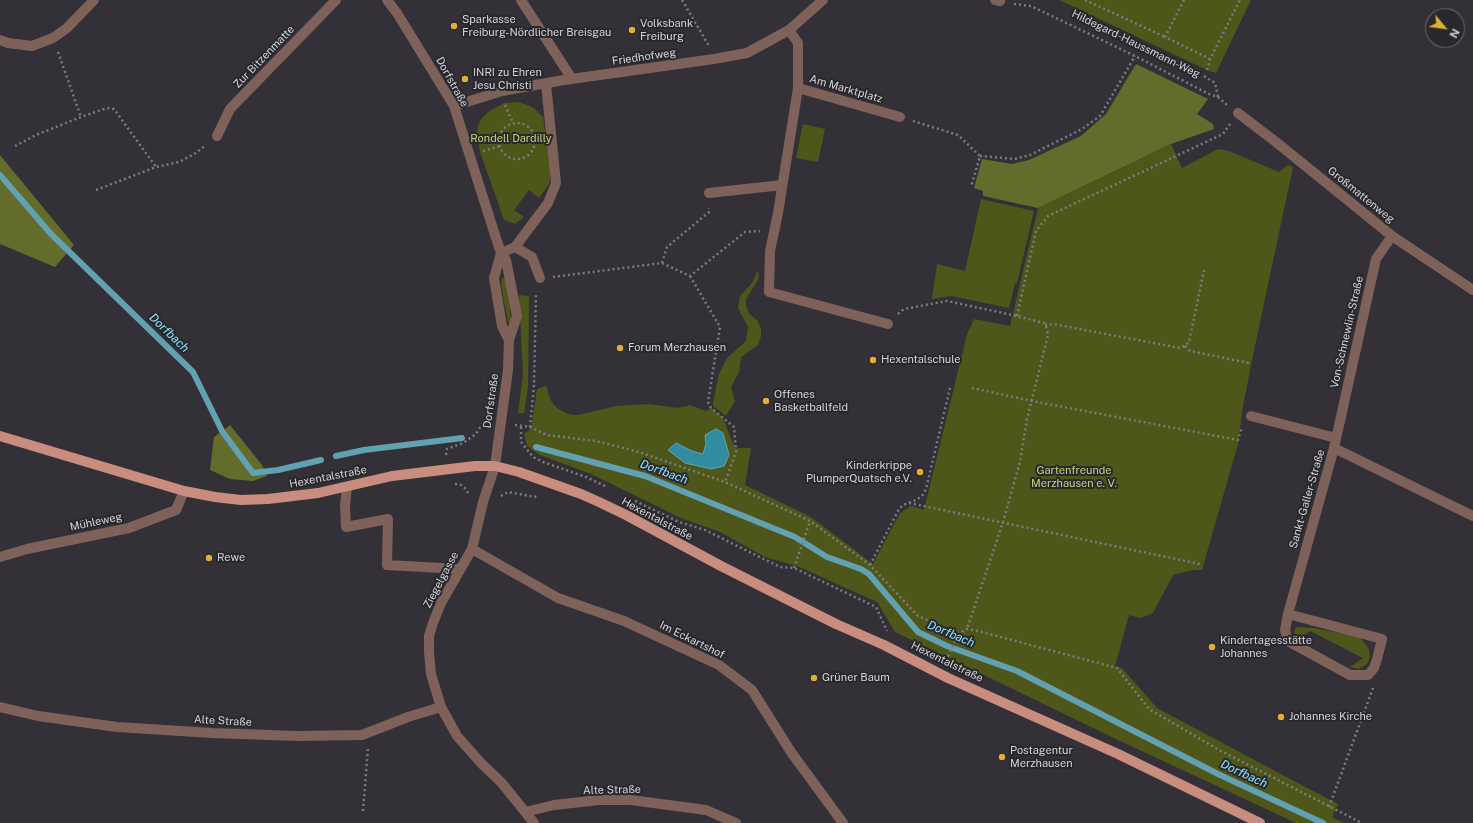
<!DOCTYPE html>
<meta charset="utf-8">
<style>
body{margin:0}
#map{position:relative;width:1473px;height:823px;overflow:hidden;background:#333137;font-family:"Public Sans",sans-serif}
canvas{display:block}
.north{position:absolute;left:1425px;top:8px;width:40px;height:40px;box-sizing:border-box;background:#29282d;border:1px solid #6d6c70;border-radius:50%;rotate:119deg;font-size:11px;font-weight:700;line-height:16px;text-align:center;color:#d3d2d5}
.north::after{content:'';display:block;margin:auto;width:14px;height:18px;background:#e3ae34;clip-path:polygon(50% 0,100% 100%,50% 72%,0 100%)}
</style>
<div id="map">
<canvas width="1473" height="823"></canvas>
<div class="north">N</div>
</div>
<script>
const g = document.querySelector('canvas').getContext('2d');
g.lineJoin = 'round';
function paint(path, color) {
  g.fillStyle = color;
  g.fill(path, 'evenodd');
}
function shape(rows) {
  const path = new Path2D();
  for (const r of rows) {
    if (r.length === 3) {
      path.moveTo(r[0] + r[2], r[1]);
      path.arc(r[0], r[1], r[2], 0, 2 * Math.PI);
      continue;
    }
    path.moveTo(r[0], r[1]);
    for (let i = 2; i < r.length; i += 2) path.lineTo(r[i], r[i + 1]);
  }
  return path;
}
function strokePath(path, color, width, dash) {
  g.strokeStyle = color;
  g.lineWidth = width;
  g.lineCap = dash ? 'butt' : 'round';
  g.setLineDash(dash || []);
  g.stroke(path);
}
function label(font, color, halo, rows, align = 'center') {
  g.font = font + ' "Public Sans",sans-serif';
  g.lineWidth = 4;
  g.setLineDash([]);
  g.textBaseline = 'middle';
  g.strokeStyle = halo;
  g.fillStyle = color;
  for (const [text, x, y, turn = 0] of rows) {
    g.save();
    g.translate(x, y);
    g.rotate((+turn || 0) * Math.PI / 180);
    g.textAlign = isNaN(turn) ? turn : align;
    if (halo) g.strokeText(text, 0, 0);
    g.fillText(text, 0, 0);
    g.restore();
  }
}
const green = shape([
 [1059,0,1251,0,1216,73,1207,70],
 [519,102,534,108,543,117,551,172,549,184,539,198,529,190,514,210,524,217,515,224,504,220,480,152,477,135,478,125,482,118,488,112,504,103],
 [803,124,825,129,818,162,796,158],
 [1171,144,1182,168,1218,149,1229,151,1279,172,1288,165,1293,167,1252,360,1242,412,1238,444,1202,570,1192,570,1173,575,1153,613,1140,618,1129,615,1115,666,1122,668,1157,708,1275,771,1338,804,1332,817,1344,823,1296,823,1118,740,895,632,877,602,797,566,765,557,720,532,681,518,591,474,540,455,527,446,524,434,531,429,537,389,546,386,551,401,557,408,566,413,573,415,578,415,616,406,649,404,678,408,690,405,706,411,711,408,723,418,735,448,751,448,745,485,811,517,873,564,900,513,911,506,924,510,967,334,974,319,1010,326,1038,208],
 [981,199,1034,211,1017,283,1015,283,1009,308,951,296,932,299,937,264,965,271],
 [757,272,759,273,758,280,746,299,746,306,749,314,757,320,761,328,761,336,758,345,741,357,739,372,731,387,735,401,726,416,713,406,713,403,719,374,727,358,746,341,748,327,738,308,740,296,752,283],
 [502,278,507,278,511,319,509,326,504,302,501,283],
 [519,295,529,296,528,387,524,413,518,413,523,375],
 [1296,627,1314,628,1360,637,1369,649,1370,657,1367,664,1358,669,1350,667,1363,658,1310,631,1297,640,1294,631]
]);
const forest = shape([
 [1136,64,1208,99,1197,114,1213,124,1214,129,1171,144,1038,208,983,196,983,191,974,188,982,159,1012,164,1029,160,1081,136,1106,114],
 [0,155,74,245,55,267,0,244],
 [230,425,262,465,267,476,253,481,230,479,210,470,214,437]
]);
const water = shape([
 [716,429,723,433,729,455,724,466,711,469,685,463,668,450,676,443,692,451,703,454,706,444,705,435,716,429]
]);
const stream = shape([
 [0,175,51,234,193,372,222,431,253,473,278,470,321,460],
 [536,447,645,476,795,537,827,557,861,569,869,574,918,632,947,646,1017,671,1220,775,1323,823],
 [336,456,364,450,462,438]
]);
const path = shape([
 [682,0,709,46],
 [1085,0,1165,37],
 [1184,0,1165,37,1210,59],
 [1014,4,1031,6,1135,56,1209,94,1218,97,1227,105],
 [58,52,81,117],
 [1207,70,1210,59,1240,0],
 [1204,76,1215,83,1218,97],
 [505,105,513,123],
 [913,121,958,135,980,156,971,187],
 [517,141,18],
 [15,146,36,135,81,117,107,108,114,109,156,167],
 [483,151,500,146],
 [980,156,1015,159,1030,155,1082,129,1100,116,1135,56],
 [96,190,156,167,179,162,196,153,206,145],
 [662,263,667,247,709,212,709,208],
 [690,276,720,327,708,402,711,408,734,427,736,452,725,482],
 [553,277,662,263,690,276,745,232,760,231],
 [898,314,904,309,947,301,1017,316,1044,323,1046,326,1048,335,1027,419,1020,462,1003,522,967,629],
 [1017,316,1036,231,1048,216,1223,134,1230,124],
 [1045,325,1053,324,1180,348,1185,346,1189,342,1204,270],
 [1185,346,1190,351,1249,363],
 [972,388,1032,401,1238,440,1242,427],
 [515,425,530,427,547,435,596,441,639,452,725,482,810,521,870,565,918,616,958,634,967,629,978,631,1117,668,1149,709,1219,750,1362,823],
 [521,427,521,442,533,457,543,462,586,477,607,487],
 [530,427,534,385,536,292],
 [446,455,447,449,463,443,476,434,483,423,486,423],
 [455,484,461,485,466,489,469,495],
 [501,496,508,492,535,497,537,493],
 [635,501,679,522,705,530,780,567,794,568,876,607,887,631],
 [909,503,1200,564],
 [870,565,899,509,903,505,916,500,922,496,926,489,950,388],
 [794,568,810,521],
 [946,661,958,634],
 [1329,807,1373,688],
 [363,811,368,748]
]);
const minor = shape([
 [387,0,397,13,454,106,494,232,501,253,506,260,517,316,509,340,508,370,495,466,483,502,472,549,441,603,433,623,429,636,429,652,431,674,441,707,457,736,481,763,501,782,534,823],
 [521,0,572,79],
 [995,0,1000,1],
 [789,30,798,43,798,88,778,213,770,251,769,292,888,324],
 [0,40,8,43,32,46,53,38,67,28,94,0],
 [798,88,900,117],
 [454,106,502,91,564,80,714,59,747,53,789,30,823,0],
 [1238,113,1276,142,1392,236,1473,290],
 [217,136,230,109,336,0],
 [709,193,782,185],
 [515,247,532,257,540,278],
 [501,253,515,247,548,203,556,183,546,84],
 [501,253,494,278,502,326,509,340],
 [1251,416,1336,438],
 [1334,448,1473,516],
 [347,487,345,505,346,527,388,519,387,565,460,569],
 [472,549,558,598,624,621,719,665,752,690,791,752,843,823],
 [0,557,27,549,129,528,176,510,184,491],
 [1288,614,1382,639,1377,659,1374,668,1368,675,1350,675,1288,641,1285,630,1288,614,1334,448,1376,259,1392,236],
 [0,707,38,716,117,727,212,733,298,736,362,735,408,717,441,707],
 [525,812,554,805,599,800,631,800,706,810,736,823]
]);
const major = shape([
 [0,436,184,491,215,497,241,500,268,499,318,493,392,476,475,466,495,466,519,472,581,494,599,502,626,515,721,566,836,624,884,645,948,678,1118,754,1260,823]
]);
const markers = [
 [454,26,4,"#e3ae34"],
 [632,30,4,"#e3ae34"],
 [465,79,4,"#e3ae34"],
 [620,348,4,"#e3ae34"],
 [873,360,4,"#e3ae34"],
 [766,401,4,"#e3ae34"],
 [920,472,4,"#e3ae34"],
 [209,558,4,"#e3ae34"],
 [1212,647,4,"#e3ae34"],
 [814,678,4,"#e3ae34"],
 [1281,717,4,"#e3ae34"],
 [1002,757,4,"#e3ae34"]
];
const poiNames = [
 ["Sparkasse",462,20],
 ["Freiburg-Nördlicher Breisgau",462,33],
 ["Volksbank",640,24],
 ["Freiburg",640,37],
 ["INRI zu Ehren",473,73],
 ["Jesu Christi",473,86],
 ["Forum Merzhausen",628,348],
 ["Hexentalschule",881,360],
 ["Offenes",774,395],
 ["Basketballfeld",774,408],
 ["Kinderkrippe",912,466,"right"],
 ["PlumperQuatsch e.V.",912,479,"right"],
 ["Rewe",217,558],
 ["Kindertagesstätte",1220,641],
 ["Johannes",1220,654],
 ["Grüner Baum",822,678],
 ["Johannes Kirche",1289,717],
 ["Postagentur",1010,751],
 ["Merzhausen",1010,764]
];
const streetNames = [
 ["Hildegard-Haussmann-Weg",1136,44,26],
 ["Zur Bitzenmatte",264,57,-46],
 ["Friedhofweg",644,57,-8],
 ["Dorfstraße",452,82,61],
 ["Am Marktplatz",846,89,16],
 ["Großmattenweg",1361,195,39],
 ["Von-Schnewlin-Straße",1347,332,-77],
 ["Dorfstraße",491,401,-82],
 ["Hexentalstraße",328,477,-11],
 ["Sankt-Galler-Straße",1307,499,-74],
 ["Hexentalstraße",657,519,28],
 ["Mühleweg",96,522,-12],
 ["Ziegelgasse",441,580,-62],
 ["Im Eckartshof",692,640,26],
 ["Hexentalstraße",947,662,26],
 ["Alte Straße",223,721,3],
 ["Alte Straße",612,790,-1]
];
const parkNames = [
 ["Rondell Dardilly",511,139],
 ["Gartenfreunde",1074,471],
 ["Merzhausen e. V.",1074,484]
];
const waterNames = [
 ["Dorfbach",169,333,44],
 ["Dorfbach",664,472,20],
 ["Dorfbach",951,634,23],
 ["Dorfbach",1244,774,25]
];
paint(green, '#4e5619');
paint(forest, '#636c2b');
paint(water, '#318ca1');
strokePath(water, '#62a1b1', 1);
strokePath(stream, '#62a1b1', 6);
strokePath(path, '#7d7b80', 2.5, [2, 3]);
strokePath(minor, '#7e6159', 10);
strokePath(major, '#c88d7e', 10);
for (const [x, y, r, color] of markers) {
  const dot = new Path2D();
  dot.arc(x, y, r, 0, 2 * Math.PI);
  g.fillStyle = color;
  g.fill(dot);
  strokePath(dot, '#29282d', 1.5);
}
label('11px', '#d3d2d5', '#29282d', poiNames, 'left');
label('11px', '#d3d2d5', '#29282d', streetNames);
label('11px', '#c5d376', '#29282d', parkNames);
label('italic 12px', '#86e5fc', '#29282d', waterNames);
</script>
